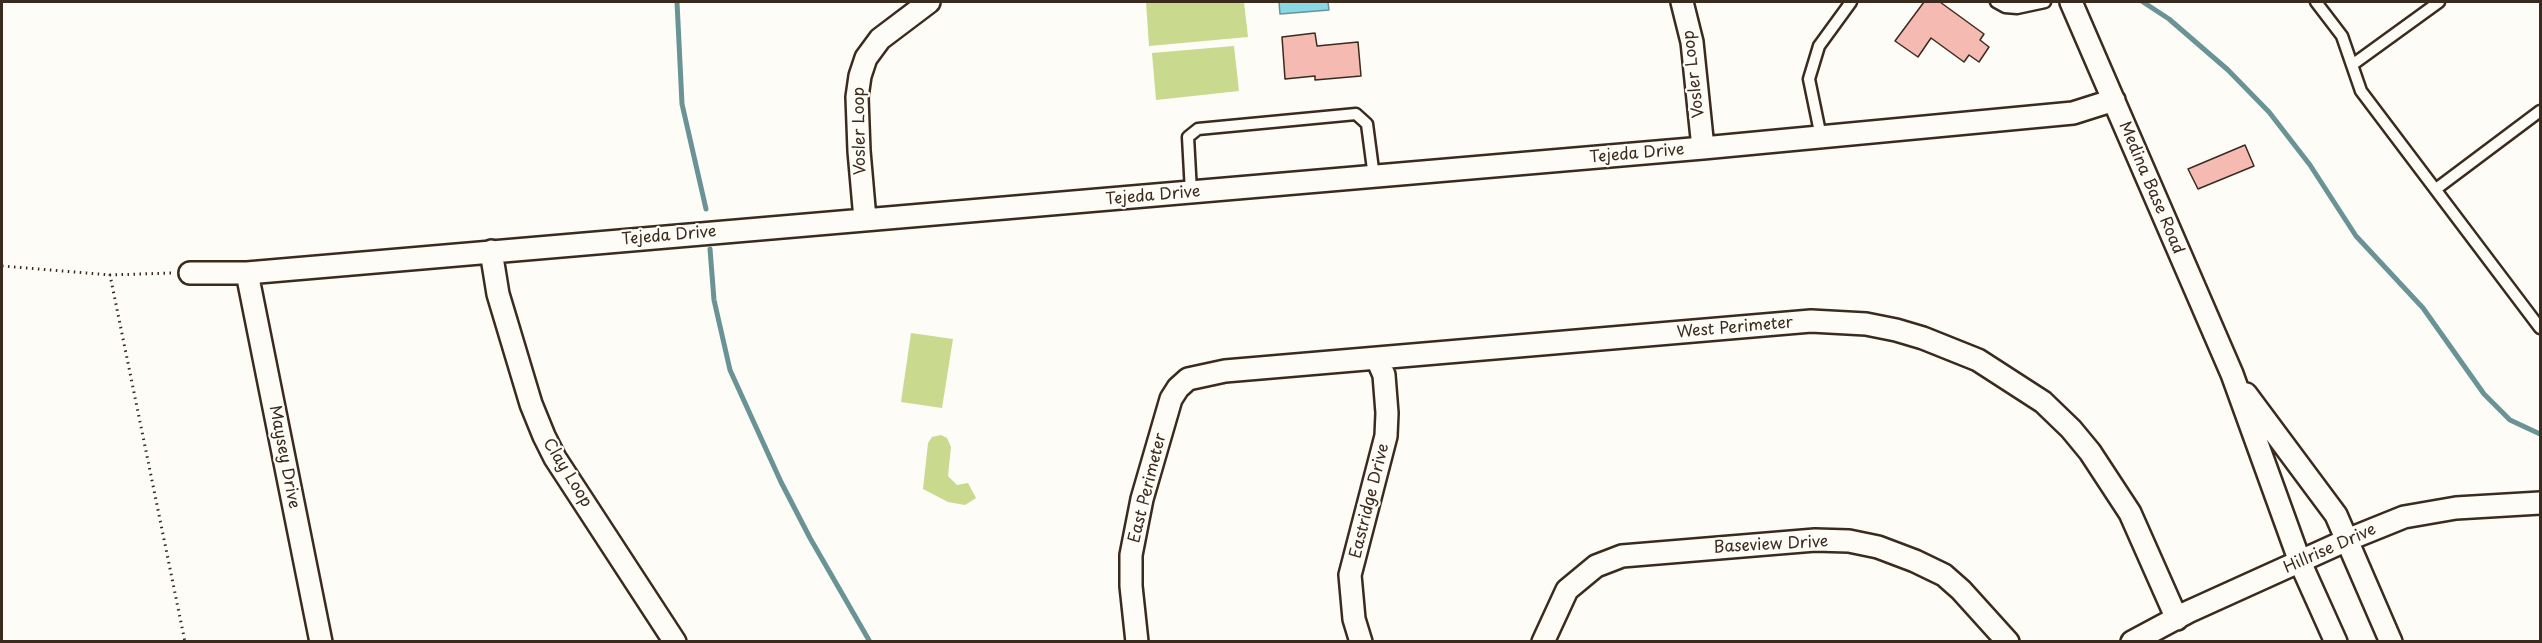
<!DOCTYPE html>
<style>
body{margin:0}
#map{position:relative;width:2542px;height:643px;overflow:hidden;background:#fdfcf7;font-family:"Playpen Sans",sans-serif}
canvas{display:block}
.frame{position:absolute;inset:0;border:3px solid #3b2a1e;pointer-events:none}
</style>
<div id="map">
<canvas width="2542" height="643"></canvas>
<div class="frame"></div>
</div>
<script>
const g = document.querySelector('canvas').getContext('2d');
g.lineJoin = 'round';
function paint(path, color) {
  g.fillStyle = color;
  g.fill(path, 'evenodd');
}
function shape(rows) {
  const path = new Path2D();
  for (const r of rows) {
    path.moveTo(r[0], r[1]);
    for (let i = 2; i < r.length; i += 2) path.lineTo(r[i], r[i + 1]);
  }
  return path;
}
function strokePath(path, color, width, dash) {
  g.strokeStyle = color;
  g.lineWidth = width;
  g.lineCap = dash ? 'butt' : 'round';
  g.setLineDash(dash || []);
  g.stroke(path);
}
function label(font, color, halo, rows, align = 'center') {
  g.font = font + ' "Playpen Sans",sans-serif';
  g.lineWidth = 4.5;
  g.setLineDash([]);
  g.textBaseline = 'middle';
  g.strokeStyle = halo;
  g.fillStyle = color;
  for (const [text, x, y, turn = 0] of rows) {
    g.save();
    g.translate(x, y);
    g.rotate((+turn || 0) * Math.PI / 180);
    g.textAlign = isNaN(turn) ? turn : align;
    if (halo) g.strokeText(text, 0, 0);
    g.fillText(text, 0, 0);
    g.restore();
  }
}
const green = shape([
 [1146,2,1244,2,1248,37,1149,46],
 [1234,46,1239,91,1156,100,1152,53],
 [911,333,953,339,942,408,901,402],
 [941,435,947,438,951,447,948,476,957,485,968,483,976,498,965,505,948,502,923,489,928,443,932,437]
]);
const water = shape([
 [1279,2,1328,2,1329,10,1280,14,1279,2]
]);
const stream = shape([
 [677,2,682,104,706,209],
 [2143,2,2169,19,2228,70,2269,112,2310,165,2356,236,2423,308,2484,394,2510,420,2540,434],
 [710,249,714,300,730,370,781,482,810,538,870,642]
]);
const building = shape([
 [1924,2,1940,2,1984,34,1980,40,1989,47,1979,62,1969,55,1964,62,1931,38,1918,57,1895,41,1924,2],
 [1315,33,1317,46,1358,42,1361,76,1315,80,1315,76,1285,79,1282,37,1315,33],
 [2245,145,2254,166,2198,189,2188,169,2245,145]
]);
const path = shape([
 [2,266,110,275],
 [171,273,110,275,185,642]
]);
const lane = shape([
 [1996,2,2005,7,2017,8,2045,2],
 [2316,2,2342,36,2361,91,2540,328],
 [2352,65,2439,2],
 [1821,137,1809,79,1819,46,1851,2],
 [2436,189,2540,111],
 [1191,192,1188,137,1198,129,1356,114,1367,124,1374,177]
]);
const street = shape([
 [1682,2,1692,42,1703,148],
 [2071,2,2232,374,2300,562,2336,642],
 [865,219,859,151,857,97,860,76,866,58,880,39,929,2],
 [491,251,498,294,531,404,544,436,555,458,675,642],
 [190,273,247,273,1703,148,2073,113,2114,100],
 [247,273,321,642],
 [2246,394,2336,515,2391,642],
 [1137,642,1131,586,1131,555,1142,499,1171,399,1178,388,1188,379,1225,371,1811,321,1866,324,1896,330,1923,338,1978,360,2043,402,2071,429,2090,452,2130,513,2177,619],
 [1361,642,1354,619,1350,575,1386,436,1387,413,1384,375,1377,359],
 [1543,642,1567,590,1596,566,1622,556,1815,540,1849,541,1878,547,1915,561,1944,575,1961,590,2008,642],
 [2132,642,2188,612,2347,540,2404,517,2456,508,2540,503]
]);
const streetNames = [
 ["Vosler Loop",1694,74,-97],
 ["Vosler Loop",860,131,-91],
 ["Tejeda Drive",1637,154,-5],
 ["Medina Base Road",2151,188,67],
 ["Tejeda Drive",1153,196,-5],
 ["Tejeda Drive",669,236,-5],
 ["West Perimeter",1735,328,-5],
 ["Maysey Drive",284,457,79],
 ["Clay Loop",567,473,58],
 ["East Perimeter",1148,488,-76],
 ["Eastridge Drive",1370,501,-76],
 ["Baseview Drive",1771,545,-3],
 ["Hillrise Drive",2330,549,-24]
];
paint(green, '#c9d98d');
paint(water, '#89d9e4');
strokePath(water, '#6a9395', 1.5);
strokePath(stream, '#6a9395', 5);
paint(building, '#f5bab1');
strokePath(building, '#3b2a1e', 1.5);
strokePath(lane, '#3b2a1e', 15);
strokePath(street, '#3b2a1e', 26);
strokePath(path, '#3b2a1e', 3, [1.5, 4.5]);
strokePath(lane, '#fdfcf7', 10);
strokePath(street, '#fdfcf7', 21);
label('16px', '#3b2a1e', '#fdfcf7', streetNames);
</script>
